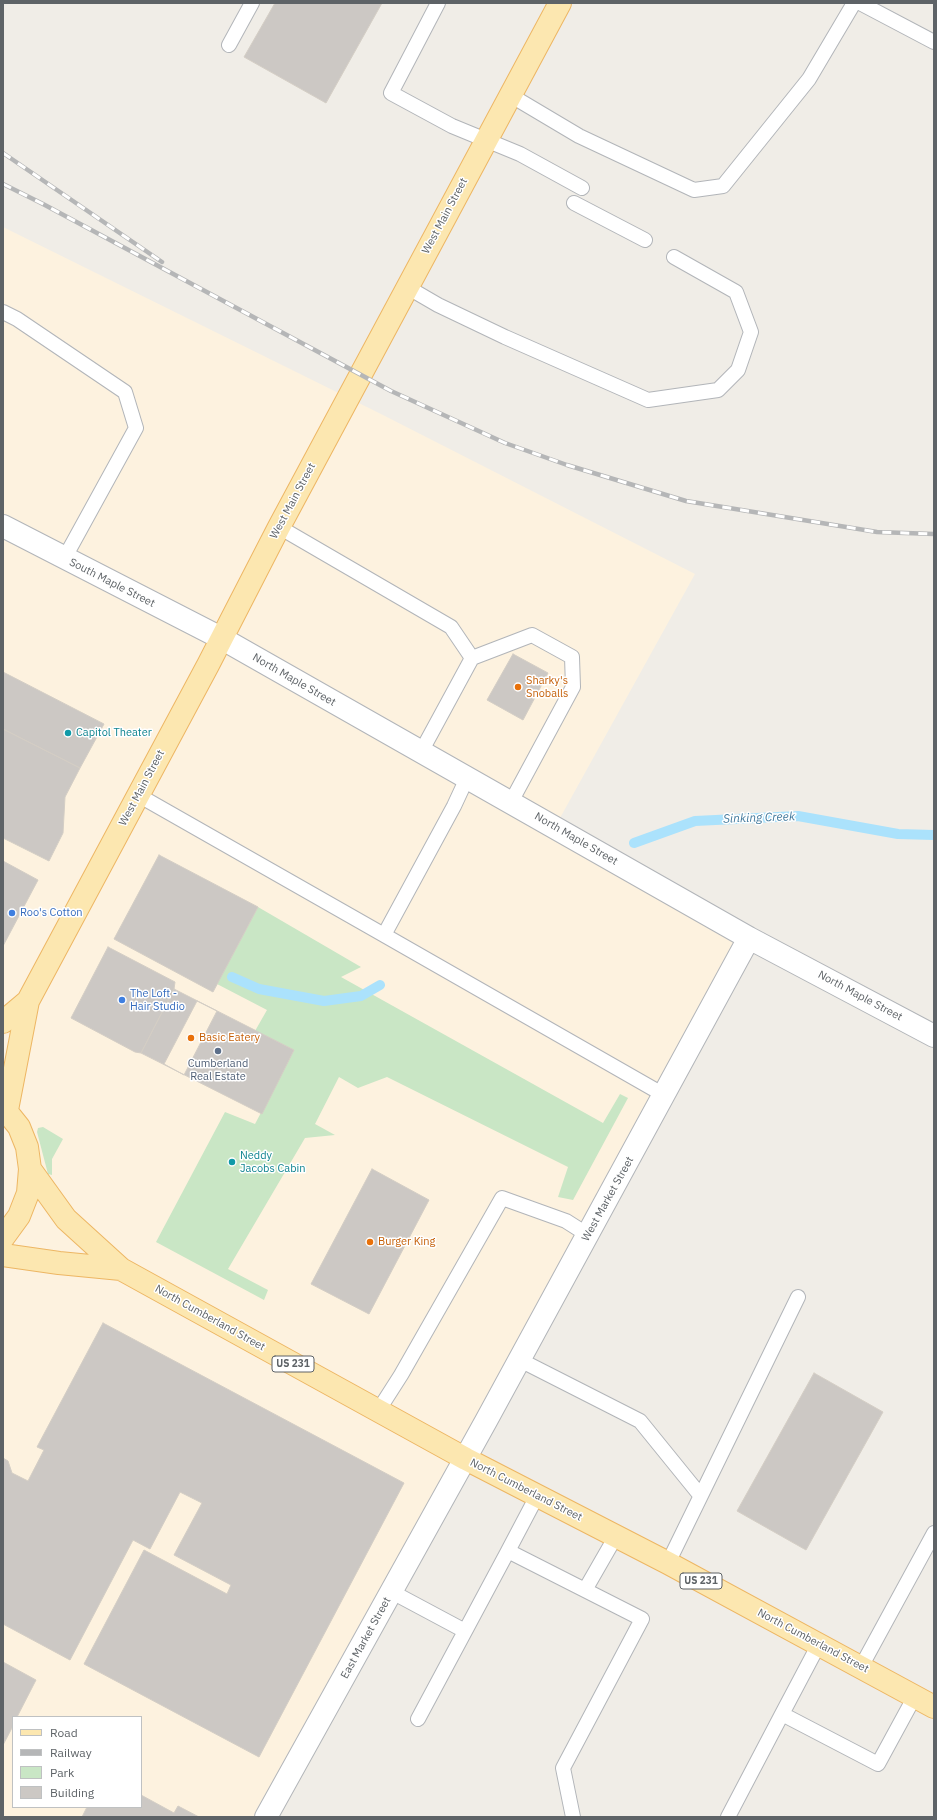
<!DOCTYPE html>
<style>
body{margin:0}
#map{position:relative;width:937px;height:1820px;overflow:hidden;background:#f0ede7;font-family:"IBM Plex Sans",sans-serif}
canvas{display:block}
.frame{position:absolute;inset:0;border:4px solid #5e6367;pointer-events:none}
.legend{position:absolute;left:12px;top:1716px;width:130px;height:92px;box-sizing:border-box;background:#fff;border:1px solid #bfc1c2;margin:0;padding:5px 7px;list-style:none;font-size:12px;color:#5e6367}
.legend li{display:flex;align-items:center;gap:8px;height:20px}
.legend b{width:20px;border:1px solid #bfc1c2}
</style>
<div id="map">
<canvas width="937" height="1820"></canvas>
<div class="frame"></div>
<ul class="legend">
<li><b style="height:5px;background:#fce7b0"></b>Road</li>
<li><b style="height:5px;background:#b5b6b7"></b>Railway</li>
<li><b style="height:11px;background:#c9e6c5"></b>Park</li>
<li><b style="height:11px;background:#ccc8c4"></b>Building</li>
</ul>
</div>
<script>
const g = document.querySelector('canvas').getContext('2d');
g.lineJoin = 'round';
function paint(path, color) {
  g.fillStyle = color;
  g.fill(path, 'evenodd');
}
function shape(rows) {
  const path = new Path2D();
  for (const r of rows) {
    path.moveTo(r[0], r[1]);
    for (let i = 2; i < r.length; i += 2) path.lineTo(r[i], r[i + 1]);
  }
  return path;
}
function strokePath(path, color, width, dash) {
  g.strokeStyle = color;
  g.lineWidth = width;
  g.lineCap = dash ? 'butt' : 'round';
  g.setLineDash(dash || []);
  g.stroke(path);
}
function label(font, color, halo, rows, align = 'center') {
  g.font = font + ' "IBM Plex Sans",sans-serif';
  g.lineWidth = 3;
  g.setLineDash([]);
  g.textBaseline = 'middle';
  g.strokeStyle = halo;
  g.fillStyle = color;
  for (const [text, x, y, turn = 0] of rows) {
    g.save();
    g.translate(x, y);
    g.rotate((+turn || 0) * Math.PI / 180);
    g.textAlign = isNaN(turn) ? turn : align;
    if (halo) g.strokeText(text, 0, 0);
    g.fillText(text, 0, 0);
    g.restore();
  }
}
const commercial = shape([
 [3,227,379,413,695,574,555,827,749,938,264,1817,3,1817],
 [13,1717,141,1717,141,1807,13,1807]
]);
const green = shape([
 [258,907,361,967,341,977,603,1123,620,1094,628,1098,573,1200,558,1197,568,1167,387,1077,358,1088,339,1077,315,1124,335,1135,305,1138,228,1269,268,1290,264,1300,156,1242,225,1112,255,1124,294,1050,255,1031,267,1010,217,984],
 [43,1127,63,1139,52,1159,52,1175,48,1174,37,1132,38,1128]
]);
const stream = shape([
 [634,843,695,821,798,816,898,834,934,835],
 [232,977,259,989,324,1001,361,996,380,985]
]);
const building = shape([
 [275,3,382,3,326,103,244,57,275,3],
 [513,654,548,673,523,720,487,700,513,654],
 [3,672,104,724,80,768,3,729,3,672],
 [3,729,80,768,65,797,63,833,49,861,3,838,3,729],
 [159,855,258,907,213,992,114,939,159,855],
 [3,861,38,880,3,946,3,861],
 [108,947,175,982,174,989,141,1053,135,1052,71,1018,108,947],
 [174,989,294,1050,262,1114,141,1053,174,989],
 [197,1001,217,1011,184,1075,164,1064,197,1001],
 [372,1169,429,1200,369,1314,311,1284,372,1169],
 [103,1323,404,1483,259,1757,84,1664,144,1550,227,1594,231,1585,174,1555,202,1503,180,1492,150,1549,133,1540,70,1660,3,1624,3,1458,8,1461,12,1473,28,1481,44,1450,37,1447,103,1323],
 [814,1373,883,1412,806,1550,737,1511,814,1373],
 [3,1662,36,1680,17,1717,13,1717,13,1726,3,1745,3,1662],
 [141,1795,174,1813,178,1806,199,1817,82,1817,87,1807,141,1807,141,1795]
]);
const service = shape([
 [438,3,391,93,452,126,520,154,582,188],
 [860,3,934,42],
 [229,45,252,3],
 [510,95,579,136,694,190,723,186,809,79,854,3],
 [574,203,645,240],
 [407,287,438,305,505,337,648,400,718,390,738,370,751,332,736,292,674,257],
 [3,312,17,319,125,392,136,428,64,559],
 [279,527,451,627,472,658,421,752],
 [472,658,532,635,572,657,573,687,511,802],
 [467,778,454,806,384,935,664,1095],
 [138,795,384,935],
 [520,1360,640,1421,700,1495],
 [378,1411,401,1375,502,1198,566,1221,588,1235],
 [537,1496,508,1551,642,1619,563,1768,573,1817],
 [668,1563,798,1297],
 [585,1590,616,1536],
 [392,1592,465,1631],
 [861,1667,934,1533],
 [782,1714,819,1644],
 [418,1719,508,1551],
 [728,1817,782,1714,878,1764,915,1696]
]);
const minor = shape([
 [221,638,749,938,934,1036],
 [266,1817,486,1421,749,938]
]);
const tertiary = shape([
 [3,526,221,638]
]);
const primary = shape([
 [3,1022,28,1001],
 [3,1107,19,1127,27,1147,30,1169,28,1193,19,1216,3,1238],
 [7,1110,28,1001,208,665,279,527,560,3],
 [30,1169,66,1219,121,1269,466,1459,668,1563,934,1707],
 [3,1255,59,1263,121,1269]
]);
const rail = shape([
 [3,153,162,262],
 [3,184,43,204,391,391,505,443,567,465,686,501,877,532,934,534]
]);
const markers = [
 [518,687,4,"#e8710a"],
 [68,733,4,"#0f9aa8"],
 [12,913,4,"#3f7fe0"],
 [122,1000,4,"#3f7fe0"],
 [191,1038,4,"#e8710a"],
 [218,1051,4,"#5c6f8a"],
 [232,1162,4,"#0f9aa8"],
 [370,1242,4,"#e8710a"]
];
const shields = [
 [293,1364,42],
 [701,1581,42]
];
const shieldNames = [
 ["US 231",293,1364],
 ["US 231",701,1581]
];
const streetNames = [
 ["West Main Street",445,216,-62],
 ["West Main Street",293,501,-62],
 ["South Maple Street",112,583,27],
 ["North Maple Street",294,680,30],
 ["West Main Street",142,788,-62],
 ["North Maple Street",576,839,30],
 ["North Maple Street",860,996,28],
 ["West Market Street",608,1199,-61],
 ["North Cumberland Street",210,1318,29],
 ["North Cumberland Street",526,1490,27],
 ["East Market Street",366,1638,-61],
 ["North Cumberland Street",813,1641,28]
];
const foodNames = [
 ["Sharky's",526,681],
 ["Snoballs",526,694],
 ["Basic Eatery",199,1038],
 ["Burger King",378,1242]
];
const cultureNames = [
 ["Capitol Theater",76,733],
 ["Neddy",240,1156],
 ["Jacobs Cabin",240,1169]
];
const shopNames = [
 ["Roo's Cotton",20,913],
 ["The Loft -",130,994],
 ["Hair Studio",130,1007]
];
const serviceNames = [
 ["Cumberland",218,1064],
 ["Real Estate",218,1077]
];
const waterNames = [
 ["Sinking Creek",759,818,-2]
];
paint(commercial, '#fdf2df');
paint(green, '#c9e6c5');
strokePath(stream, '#abe2fc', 10);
paint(building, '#ccc8c4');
strokePath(building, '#d4cec5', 1);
strokePath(service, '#b2b5b9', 16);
strokePath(minor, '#b2b5b9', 24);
strokePath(tertiary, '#b2b5b9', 24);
strokePath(primary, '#edb663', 24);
strokePath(service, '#fff', 14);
strokePath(minor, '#fff', 22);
strokePath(tertiary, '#fff', 22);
strokePath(primary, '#fce7b0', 22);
strokePath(rail, '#b5b6b7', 4.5);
strokePath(rail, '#fff', 3, [9]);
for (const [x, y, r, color] of markers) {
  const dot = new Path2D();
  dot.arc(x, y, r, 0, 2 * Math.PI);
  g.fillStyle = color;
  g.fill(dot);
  strokePath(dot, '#fff', 1.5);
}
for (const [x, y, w] of shields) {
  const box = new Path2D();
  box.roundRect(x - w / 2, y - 8, w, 16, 3);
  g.fillStyle = '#fff';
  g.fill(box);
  strokePath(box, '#5e6367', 1);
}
label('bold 10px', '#5e6367', null, shieldNames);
label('11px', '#5e6367', '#fff', streetNames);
label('11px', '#c56008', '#fff', foodNames, 'left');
label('11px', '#0d838f', '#fff', cultureNames, 'left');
label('11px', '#366cbe', '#fff', shopNames, 'left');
label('11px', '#4e5e75', '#fff', serviceNames);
label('italic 12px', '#41799d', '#fff', waterNames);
</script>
